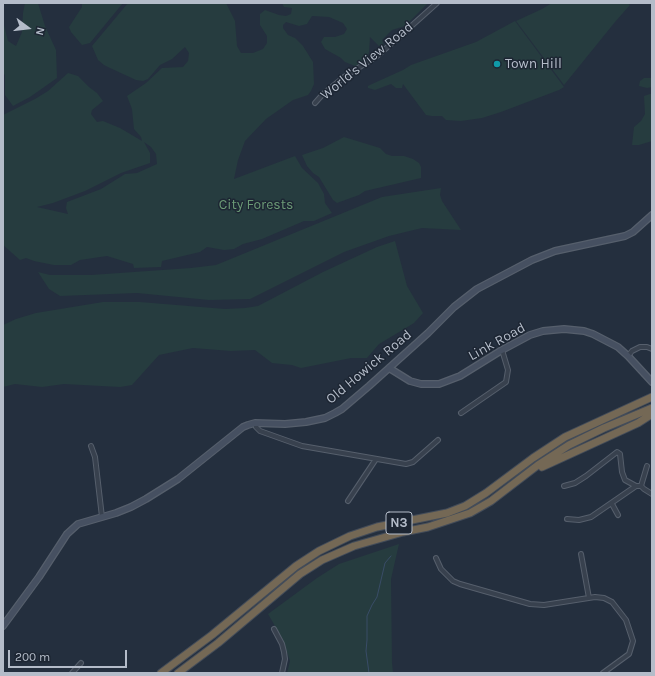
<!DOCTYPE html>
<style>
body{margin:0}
#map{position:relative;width:655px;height:676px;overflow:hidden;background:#242f3e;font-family:Karla,sans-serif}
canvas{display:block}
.frame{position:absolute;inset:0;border:4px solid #b4bcc9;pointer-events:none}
.north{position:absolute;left:8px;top:8px;width:40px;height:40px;-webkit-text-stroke:3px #1d2633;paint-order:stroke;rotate:105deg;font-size:11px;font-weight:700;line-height:16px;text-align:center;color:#b4bcc9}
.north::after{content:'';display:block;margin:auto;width:14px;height:18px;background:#b4bcc9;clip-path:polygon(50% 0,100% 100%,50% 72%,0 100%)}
.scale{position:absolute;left:8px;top:650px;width:119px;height:18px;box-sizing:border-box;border:2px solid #b4bcc9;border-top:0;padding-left:5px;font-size:12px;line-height:14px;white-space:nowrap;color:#b4bcc9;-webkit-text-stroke:3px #1d2633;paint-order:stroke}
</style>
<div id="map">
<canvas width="655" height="676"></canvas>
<div class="frame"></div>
<div class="north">N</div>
<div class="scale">200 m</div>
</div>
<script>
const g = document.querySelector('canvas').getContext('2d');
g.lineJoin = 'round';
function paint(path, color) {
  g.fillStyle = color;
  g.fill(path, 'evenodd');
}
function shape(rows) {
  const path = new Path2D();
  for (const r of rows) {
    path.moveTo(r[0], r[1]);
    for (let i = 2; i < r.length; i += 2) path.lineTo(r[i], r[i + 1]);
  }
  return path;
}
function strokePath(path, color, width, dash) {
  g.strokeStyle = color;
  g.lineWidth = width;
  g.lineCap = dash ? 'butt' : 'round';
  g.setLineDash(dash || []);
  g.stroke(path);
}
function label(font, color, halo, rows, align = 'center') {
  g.font = font + ' Karla,sans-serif';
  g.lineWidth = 3;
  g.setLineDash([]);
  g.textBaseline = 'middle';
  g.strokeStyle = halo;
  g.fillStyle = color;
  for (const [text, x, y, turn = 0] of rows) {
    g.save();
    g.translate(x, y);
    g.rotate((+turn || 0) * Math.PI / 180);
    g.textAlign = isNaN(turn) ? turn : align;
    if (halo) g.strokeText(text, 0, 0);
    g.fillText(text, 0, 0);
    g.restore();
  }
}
const green = shape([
 [25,3,38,3,45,26,56,50,57,78,30,97,13,106,5,95,5,75,3,73,3,21,8,41,16,46,22,32,23,13],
 [82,3,123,3,90,43,82,45,71,32,69,27,82,7],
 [128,3,226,3,235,21,237,46,241,53,253,53,263,49,267,43,267,36,260,25,260,14,265,10,279,15,286,16,291,14,292,8,284,7,282,3,428,3,405,26,392,30,382,40,384,46,379,46,370,37,369,52,367,58,365,61,355,66,345,62,341,58,325,49,321,42,324,37,335,37,344,34,347,29,343,23,329,17,312,16,307,24,299,26,286,22,283,25,283,28,288,35,295,38,303,46,313,62,314,84,311,91,308,95,293,100,266,119,245,141,238,160,234,179,295,156,302,168,318,183,324,194,325,203,332,213,314,221,304,221,262,239,243,244,234,249,224,250,207,247,200,252,162,261,161,267,134,268,133,264,107,256,80,260,71,265,54,265,34,261,26,258,20,260,3,245,3,115,35,99,48,91,68,73,78,76,89,87,97,93,103,101,92,110,91,114,97,122,103,121,120,128,142,141,141,137,134,129,132,109,127,96,146,83,162,68,183,67,188,61,189,53,185,47,172,59,160,65,148,79,143,81,136,80,110,68,104,65,98,60,92,46],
 [144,142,151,147,156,154,157,164,137,173,125,174,101,189,67,202,66,208,68,214,37,207,53,203,85,191,121,173,150,163,150,153],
 [552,3,627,3,630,5,615,22,564,85,516,21,542,9],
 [515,21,564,87,559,90,501,112,482,118,461,121,446,120,442,116,432,116,426,115,403,84,402,88,396,88,391,84,375,90,368,88,368,86,372,84,403,70,411,65,476,42],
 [644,78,652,78,652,87,647,88,639,86,640,81],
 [650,94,652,94,652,141,639,145,632,145,634,127,641,121,645,114,644,96],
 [344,137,380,148,386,154,392,156,404,156,413,159,419,163,421,167,421,178,365,191,359,195,337,203,333,200,319,177,313,173,307,166,302,155,323,148],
 [441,188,440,195,442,201,461,230,422,228,389,236,344,252,250,299,209,300,137,293,60,296,49,289,38,272,50,275,91,275,191,268,216,265,382,197],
 [395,241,407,286,423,313,414,323,379,344,367,358,351,358,301,368,292,365,272,363,255,350,231,351,193,348,159,355,132,385,120,387,64,384,42,387,15,384,3,387,3,325,16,319,36,313,103,302,140,302,225,309,245,308,258,306,323,272,377,247],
 [399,544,391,579,392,663,393,673,287,673,290,661,282,638,268,614,317,578,339,564]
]);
const stream = shape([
 [369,673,366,651,367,640,367,616,372,605,377,597,385,563,391,556]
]);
const street = shape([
 [315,103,323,94,344,77,377,56,398,38,437,3],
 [628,356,632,351,640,347,647,347,652,349],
 [461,413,506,382,508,370,502,350],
 [255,423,256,427,260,431,302,446,406,464,413,462,438,440],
 [91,446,95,457,102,517],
 [647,466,641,486,644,489,652,494],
 [564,486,575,483,586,476,617,452,620,454,622,472,625,480,636,486,641,486],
 [348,501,376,459],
 [612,504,618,515],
 [567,519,579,520,591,517,636,486],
 [581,554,589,598],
 [436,558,441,569,453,581,460,584,530,604,544,605,595,597,604,598,612,602,626,620,633,641,629,654,603,673],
 [274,629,282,644,284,652,285,659,282,673],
 [72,673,81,663]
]);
const secondary = shape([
 [389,368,410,381,421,384,439,384,460,376,502,350,530,335,543,331,564,329,584,331,593,334,618,347,628,356,652,382],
 [3,626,39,577,67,534,78,524,116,513,131,507,146,499,178,479,243,427,248,425,255,423,285,424,306,422,325,418,335,413,342,409,369,386,428,333,454,307,477,289,532,260,555,251,625,236,633,232,652,215]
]);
const highway = shape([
 [542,467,638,423,652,414],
 [161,673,212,635,296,566,319,551,350,536,377,527,447,513,465,506,486,493,533,458,565,437,652,397],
 [178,673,218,643,300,574,322,560,354,546,403,532,428,527,470,513,491,501,538,465,569,445,604,428,652,408]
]);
const markers = [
 [497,64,4,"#0f9aa8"]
];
const shields = [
 [399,523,26]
];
const shieldNames = [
 ["N3",399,523]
];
const streetNames = [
 ["World's View Road",367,61,-39],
 ["Link Road",497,342,-29],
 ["Old Howick Road",369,367,-40]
];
const poiNames = [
 ["Town Hill",505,64]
];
const parkNames = [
 ["City Forests",256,205]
];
paint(green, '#263c3f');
strokePath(stream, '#394c67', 1);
strokePath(street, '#565f6c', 6);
strokePath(secondary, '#565f6c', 8);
strokePath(highway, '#434c59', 9);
strokePath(street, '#38414e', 4);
strokePath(secondary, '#465061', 5.5);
strokePath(highway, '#746855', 7);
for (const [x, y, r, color] of markers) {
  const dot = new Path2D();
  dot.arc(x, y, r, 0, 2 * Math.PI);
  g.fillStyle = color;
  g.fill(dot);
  strokePath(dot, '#1d2633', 1.5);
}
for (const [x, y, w] of shields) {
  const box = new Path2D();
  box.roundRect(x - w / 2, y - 11, w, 22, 3);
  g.fillStyle = '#1d2633';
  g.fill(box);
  strokePath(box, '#b4bcc9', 1);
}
label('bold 13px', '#b4bcc9', null, shieldNames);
label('14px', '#b4bcc9', '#1d2633', streetNames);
label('14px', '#b4bcc9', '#1d2633', poiNames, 'left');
label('14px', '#6b9a76', '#1d2633', parkNames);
</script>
